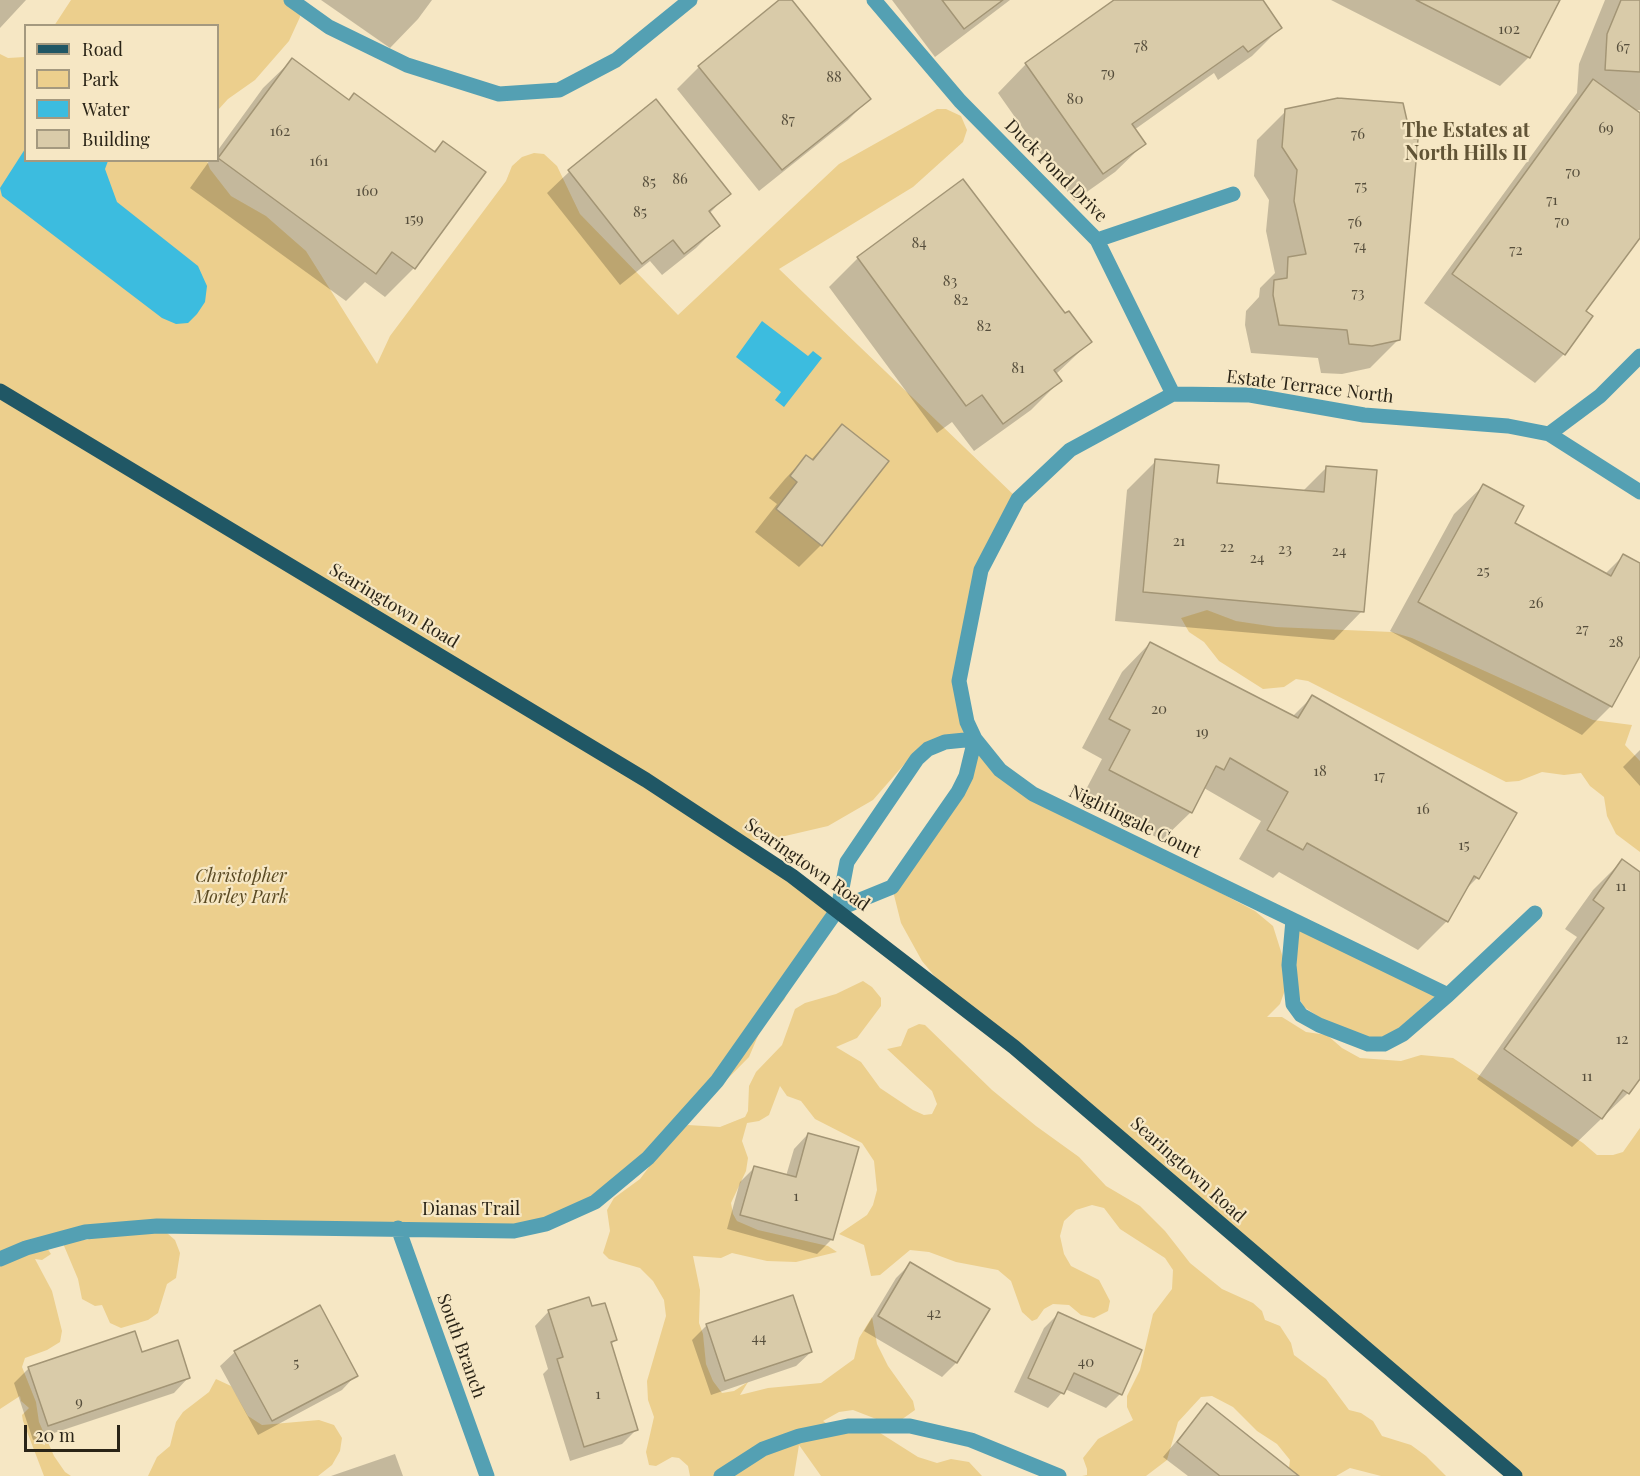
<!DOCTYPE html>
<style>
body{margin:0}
#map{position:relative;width:1640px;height:1476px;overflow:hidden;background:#f6e7c4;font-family:"Playfair Display",serif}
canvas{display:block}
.legend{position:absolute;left:24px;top:24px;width:195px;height:138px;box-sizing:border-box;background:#f6e7c4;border:2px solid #a4997f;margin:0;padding:8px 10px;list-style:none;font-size:18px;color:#2a2417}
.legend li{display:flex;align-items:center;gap:12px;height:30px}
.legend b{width:30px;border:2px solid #a4997f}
.scale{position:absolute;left:24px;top:1425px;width:96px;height:27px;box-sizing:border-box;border:3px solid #2a2417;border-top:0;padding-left:8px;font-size:18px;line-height:21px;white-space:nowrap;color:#2a2417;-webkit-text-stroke:4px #f6e7c4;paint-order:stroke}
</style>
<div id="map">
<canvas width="1640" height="1476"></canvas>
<ul class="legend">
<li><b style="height:8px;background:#205765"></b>Road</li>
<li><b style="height:16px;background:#eccf8d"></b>Park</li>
<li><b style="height:16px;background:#3cbcdf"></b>Water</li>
<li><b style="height:16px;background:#d9cba9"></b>Building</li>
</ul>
<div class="scale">20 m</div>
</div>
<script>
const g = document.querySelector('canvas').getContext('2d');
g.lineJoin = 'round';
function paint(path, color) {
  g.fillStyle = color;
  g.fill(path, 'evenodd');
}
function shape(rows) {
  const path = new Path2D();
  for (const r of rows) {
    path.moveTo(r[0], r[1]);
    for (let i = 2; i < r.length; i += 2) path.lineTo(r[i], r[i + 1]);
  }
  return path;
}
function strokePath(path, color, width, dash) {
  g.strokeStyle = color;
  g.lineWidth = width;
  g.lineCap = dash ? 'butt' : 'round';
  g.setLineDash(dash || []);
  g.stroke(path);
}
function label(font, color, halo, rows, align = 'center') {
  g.font = font + ' "Playfair Display",serif';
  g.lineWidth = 4.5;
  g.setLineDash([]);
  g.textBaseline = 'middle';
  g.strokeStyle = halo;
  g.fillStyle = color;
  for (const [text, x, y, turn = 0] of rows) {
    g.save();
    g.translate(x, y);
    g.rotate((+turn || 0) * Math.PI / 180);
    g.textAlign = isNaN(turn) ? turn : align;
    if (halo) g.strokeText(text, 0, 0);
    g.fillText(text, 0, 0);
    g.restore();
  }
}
const green = shape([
 [71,0,300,0,300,17,289,41,255,80,228,99,218,110,218,26,54,26],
 [0,54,8,58,25,57,26,160,207,161,210,169,231,196,266,216,306,251,377,364,390,336,506,181,512,166,522,157,534,153,544,154,557,166,580,214,678,315,839,164,937,109,946,109,961,116,967,130,963,142,913,187,779,269,1018,499,981,570,959,681,967,722,975,739,1000,770,1033,794,1255,911,1273,926,1284,961,1285,990,1280,1004,1267,1017,1282,1017,1306,1032,1327,1035,1342,1048,1360,1058,1401,1061,1421,1055,1453,1058,1583,1143,1597,1155,1613,1155,1623,1152,1640,1128,1640,1476,1515,1476,1218,1224,1122,1137,956,1002,922,961,901,923,892,887,964,783,974,740,938,743,915,752,873,800,828,826,768,840,740,840,838,909,806,954,784,1000,766,1017,749,1057,676,1131,688,1125,720,1127,745,1117,748,1111,749,1086,756,1072,782,1045,795,1009,805,1003,836,994,863,981,872,987,881,998,881,1006,857,1038,836,1047,861,1062,880,1088,913,1110,924,1115,932,1114,937,1104,932,1091,887,1049,901,1046,908,1029,919,1024,925,1025,992,1090,1036,1126,1079,1157,1106,1186,1140,1206,1165,1231,1190,1263,1222,1289,1253,1303,1262,1311,1265,1320,1280,1326,1291,1343,1294,1355,1326,1379,1349,1410,1361,1413,1373,1421,1382,1436,1411,1445,1426,1456,1446,1476,1381,1476,1350,1468,1336,1476,1288,1476,1290,1460,1277,1444,1257,1431,1233,1407,1212,1396,1201,1397,1178,1422,1167,1460,1146,1476,1082,1476,1087,1475,1087,1469,1083,1458,1098,1439,1133,1420,1127,1407,1127,1396,1140,1370,1153,1314,1172,1289,1173,1270,1165,1258,1120,1229,1104,1208,1092,1205,1076,1210,1064,1221,1060,1236,1064,1254,1071,1266,1099,1280,1110,1301,1108,1311,1094,1318,1081,1315,1069,1305,1053,1304,1044,1309,1037,1319,1032,1321,1022,1312,1011,1281,998,1270,956,1262,929,1252,910,1250,880,1275,871,1276,864,1245,839,1234,867,1215,873,1205,877,1190,874,1161,862,1143,815,1119,801,1101,787,1096,780,1086,769,1115,759,1121,747,1123,742,1141,748,1158,746,1171,731,1203,733,1214,737,1221,758,1230,828,1246,837,1252,796,1262,767,1261,732,1253,721,1258,693,1256,700,1290,699,1323,703,1334,706,1364,713,1381,722,1393,734,1391,748,1382,740,1395,768,1388,821,1383,854,1359,859,1338,872,1317,877,1344,888,1366,913,1401,915,1410,901,1420,884,1422,853,1410,839,1412,823,1421,838,1431,858,1419,918,1457,937,1463,951,1459,969,1462,982,1476,821,1476,799,1445,794,1476,690,1476,688,1466,679,1458,672,1457,656,1466,649,1465,646,1452,654,1417,648,1400,647,1381,666,1316,664,1300,653,1281,640,1268,609,1259,603,1253,610,1231,607,1210,614,1198,640,1179,649,1167,647,1159,595,1202,559,1220,532,1228,514,1231,159,1226,175,1240,180,1253,176,1278,167,1284,158,1313,148,1320,121,1328,110,1323,102,1305,95,1306,82,1299,78,1279,62,1241,73,1238,88,1240,94,1231,33,1246,47,1248,51,1254,42,1260,35,1259,52,1291,62,1331,60,1342,47,1350,25,1358,22,1367,36,1402,39,1422,54,1456,65,1472,71,1476,44,1476,23,1421,22,1415,29,1408,21,1401,20,1396,0,1409],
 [1207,610,1236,621,1276,627,1392,632,1412,638,1593,720,1632,725,1625,745,1640,761,1640,852,1616,834,1607,816,1604,797,1590,786,1581,773,1564,775,1542,772,1519,781,1506,782,1308,681,1296,679,1284,687,1263,689,1219,661,1204,642,1189,632,1181,618],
 [1298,928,1435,996,1397,1030,1385,1037,1371,1038,1322,1019,1304,1007,1295,991],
 [216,1379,231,1386,248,1416,262,1425,319,1420,334,1425,342,1438,340,1451,332,1465,318,1476,148,1476,157,1457,170,1446,176,1422,183,1412,209,1392]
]);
const water = shape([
 [25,149,26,160,108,161,105,169,117,202,198,266,207,286,205,302,197,314,188,323,176,324,162,318,2,196,0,188],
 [762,321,808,356,813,351,822,358,784,407,775,400,781,392,736,357]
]);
const shadow = shape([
 [0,0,26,0,0,28],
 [321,0,432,0,418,19,390,48],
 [782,0,790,0,869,99,848,120,759,191,677,89,699,67],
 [892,0,1010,0,935,57],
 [1117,0,1261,0,1280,28,1252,56,1218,80,1214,73,1134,130,1144,144,1115,172,1074,201,998,93,1026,64],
 [1331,0,1558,0,1529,57,1500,86],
 [1605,0,1640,0,1640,110,1632,110,1640,115,1640,238,1584,311,1564,354,1535,383,1424,303,1577,93,1579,64],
 [292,60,348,101,433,152,443,142,484,172,414,268,385,297,365,282,346,301,190,188,210,160,218,160,218,150,263,88],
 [656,101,729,193,709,214,718,226,696,248,662,275,650,261,620,285,547,193,569,172],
 [1286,111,1399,339,1370,368,1342,374,1321,373,1318,358,1251,353,1245,325,1246,311,1259,297,1260,288,1275,273,1266,231,1269,200,1254,176,1257,140],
 [963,181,1065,315,1090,342,1055,375,1060,381,1031,410,974,451,952,422,937,433,829,287,858,258],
 [842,426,821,545,799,567,755,532,777,504,769,498,785,479,806,457,811,460],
 [1156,461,1215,485,1302,492,1327,467,1362,611,1334,640,1115,621,1127,490],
 [1483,486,1513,523,1605,574,1623,556,1640,565,1640,653,1611,706,1582,735,1390,631,1454,514],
 [1150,643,1292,717,1312,697,1477,878,1464,891,1447,921,1418,950,1279,872,1273,878,1239,859,1261,821,1204,788,1191,812,1162,840,1081,799,1102,759,1082,748,1122,672],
 [1640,750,1640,786,1623,767],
 [1622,861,1640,874,1640,1077,1628,1093,1572,1147,1477,1079,1577,937,1565,929,1593,890],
 [808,1134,832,1239,817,1254,727,1229,740,1182,755,1167,786,1176,794,1149],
 [910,1264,988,1310,956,1363,942,1377,864,1331,896,1278],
 [591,1308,616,1340,610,1345,636,1430,622,1444,570,1461,543,1374,548,1369,535,1326,549,1311],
 [1058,1314,1120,1394,1106,1408,1065,1389,1048,1408,1014,1392,1044,1328],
 [707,1325,811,1352,796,1366,711,1395,692,1340],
 [235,1352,356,1375,342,1390,258,1435,220,1366],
 [141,1354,188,1378,174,1393,33,1440,14,1383,29,1368],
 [1207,1405,1275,1476,1188,1476,1163,1457],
 [395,1454,403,1476,331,1476]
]);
const building = shape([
 [779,0,792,0,871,99,782,170,698,66,779,0],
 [942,0,1003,0,964,29,942,0],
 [1114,0,1263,0,1282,28,1248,52,1243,46,1132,124,1146,144,1103,174,1025,63,1114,0],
 [1416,0,1560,0,1530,58,1416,0],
 [1621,0,1640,0,1640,72,1605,70,1607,34,1621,0],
 [292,58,349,100,354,93,435,152,443,141,486,172,415,269,392,252,376,274,218,158,292,58],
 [1593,79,1640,113,1640,238,1586,311,1593,316,1565,355,1452,274,1593,79],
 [1338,98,1403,103,1411,138,1418,139,1400,340,1372,346,1349,344,1347,330,1279,325,1273,295,1274,280,1287,278,1288,257,1306,254,1294,201,1297,170,1282,147,1285,109,1338,98],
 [656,99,731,194,709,211,720,226,684,254,673,240,642,264,568,170,656,99],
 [963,179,1065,313,1069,311,1092,342,1054,370,1062,381,1003,424,982,395,966,406,857,257,963,179],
 [842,424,889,461,822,546,776,509,797,482,790,476,806,455,813,460,842,424],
 [1155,459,1219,465,1217,483,1324,492,1326,466,1377,470,1364,612,1143,592,1155,459],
 [1483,484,1524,506,1515,523,1611,576,1623,554,1640,563,1640,656,1612,707,1418,602,1483,484],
 [1150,642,1298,718,1312,695,1517,813,1479,879,1474,876,1448,922,1307,843,1303,850,1267,830,1288,792,1230,758,1224,770,1216,766,1192,813,1109,770,1130,730,1109,719,1150,642],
 [1622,859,1640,872,1640,1079,1629,1094,1623,1090,1602,1119,1504,1049,1604,908,1593,900,1622,859],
 [808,1133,859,1147,833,1240,740,1215,754,1166,796,1177,808,1133],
 [910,1262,990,1309,957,1363,878,1316,910,1262],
 [793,1295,812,1352,725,1381,706,1324,793,1295],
 [589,1297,592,1306,605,1303,617,1340,611,1342,638,1430,584,1447,557,1359,563,1357,548,1310,589,1297],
 [320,1305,358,1376,272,1421,234,1351,320,1305],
 [1058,1312,1142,1350,1122,1395,1074,1373,1064,1394,1028,1378,1058,1312],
 [135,1331,142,1352,178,1340,190,1378,48,1426,28,1367,135,1331],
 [1207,1403,1299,1476,1220,1476,1177,1442,1207,1403]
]);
const minor = shape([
 [291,0,329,27,407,65,499,94,559,90,616,60,690,0],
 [874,0,960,101,1097,240,1173,394],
 [1097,240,1233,194],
 [1549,434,1640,492],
 [1535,913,1448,995,1033,794,1000,770,975,739,967,722,959,681,981,570,1018,499,1070,450,1173,394,1250,395,1364,415,1508,426,1549,434,1600,396,1640,356],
 [1293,920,1289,965,1293,1004,1301,1015,1319,1025,1368,1044,1384,1044,1403,1034,1448,995],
 [398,1228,487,1476],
 [0,1259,26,1248,85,1232,157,1226,514,1231,546,1224,595,1202,648,1158,717,1081,838,909,847,862,917,759,928,749,945,742,975,739,966,776,958,792,892,887,838,909],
 [721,1476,763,1449,799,1436,848,1426,910,1426,971,1440,1059,1476]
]);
const primary = shape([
 [0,391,646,780,792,876,1014,1047,1515,1476]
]);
const numberNames = [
 ["102",1509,29],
 ["78",1141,46],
 ["67",1623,47],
 ["79",1108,73],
 ["88",834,77],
 ["80",1075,99],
 ["87",788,120],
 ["69",1606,128],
 ["162",280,131],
 ["76",1358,134],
 ["161",319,161],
 ["70",1573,172],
 ["86",680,179],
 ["85",649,182],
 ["75",1361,186],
 ["160",367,191],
 ["71",1552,200],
 ["85",640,212],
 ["159",414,219],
 ["70",1562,221],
 ["76",1355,222],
 ["84",919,243],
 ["74",1360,246],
 ["72",1516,250],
 ["83",950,281],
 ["73",1358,293],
 ["82",961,300],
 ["82",984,326],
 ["81",1018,368],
 ["21",1179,541],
 ["22",1227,547],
 ["23",1285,549],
 ["24",1339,551],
 ["24",1257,558],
 ["25",1483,571],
 ["26",1536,603],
 ["27",1582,629],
 ["28",1616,642],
 ["20",1159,709],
 ["19",1202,732],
 ["18",1320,771],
 ["17",1379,776],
 ["16",1423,809],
 ["15",1464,845],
 ["11",1621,886],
 ["12",1622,1039],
 ["11",1587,1076],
 ["1",796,1196],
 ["42",934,1313],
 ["44",759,1338],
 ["40",1086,1362],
 ["5",296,1363],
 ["1",598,1394],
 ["9",79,1402]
];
const streetNames = [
 ["Duck Pond Drive",1056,171,45],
 ["Estate Terrace North",1310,387,7],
 ["Searingtown Road",394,606,31],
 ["Nightingale Court",1135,822,26],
 ["Searingtown Road",807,865,35],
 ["Searingtown Road",1188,1170,42],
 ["Dianas Trail",471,1209],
 ["South Branch",461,1346,70]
];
const parkNames = [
 ["Christopher",241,876],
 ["Morley Park",241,897]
];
const neighbourhoodNames = [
 ["The Estates at",1466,131],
 ["North Hills II",1466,154]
];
paint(green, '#eccf8d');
paint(water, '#3cbcdf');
paint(shadow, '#0003');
paint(building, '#d9cba9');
strokePath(building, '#a39575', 1.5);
strokePath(minor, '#54a0b3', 15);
strokePath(primary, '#205765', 15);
label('15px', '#564e3c', null, numberNames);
label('18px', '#2a2417', '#f6e7c4', streetNames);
label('italic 18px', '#5a4a23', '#f6e7c4', parkNames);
label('bold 20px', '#615436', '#f6e7c4', neighbourhoodNames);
</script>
